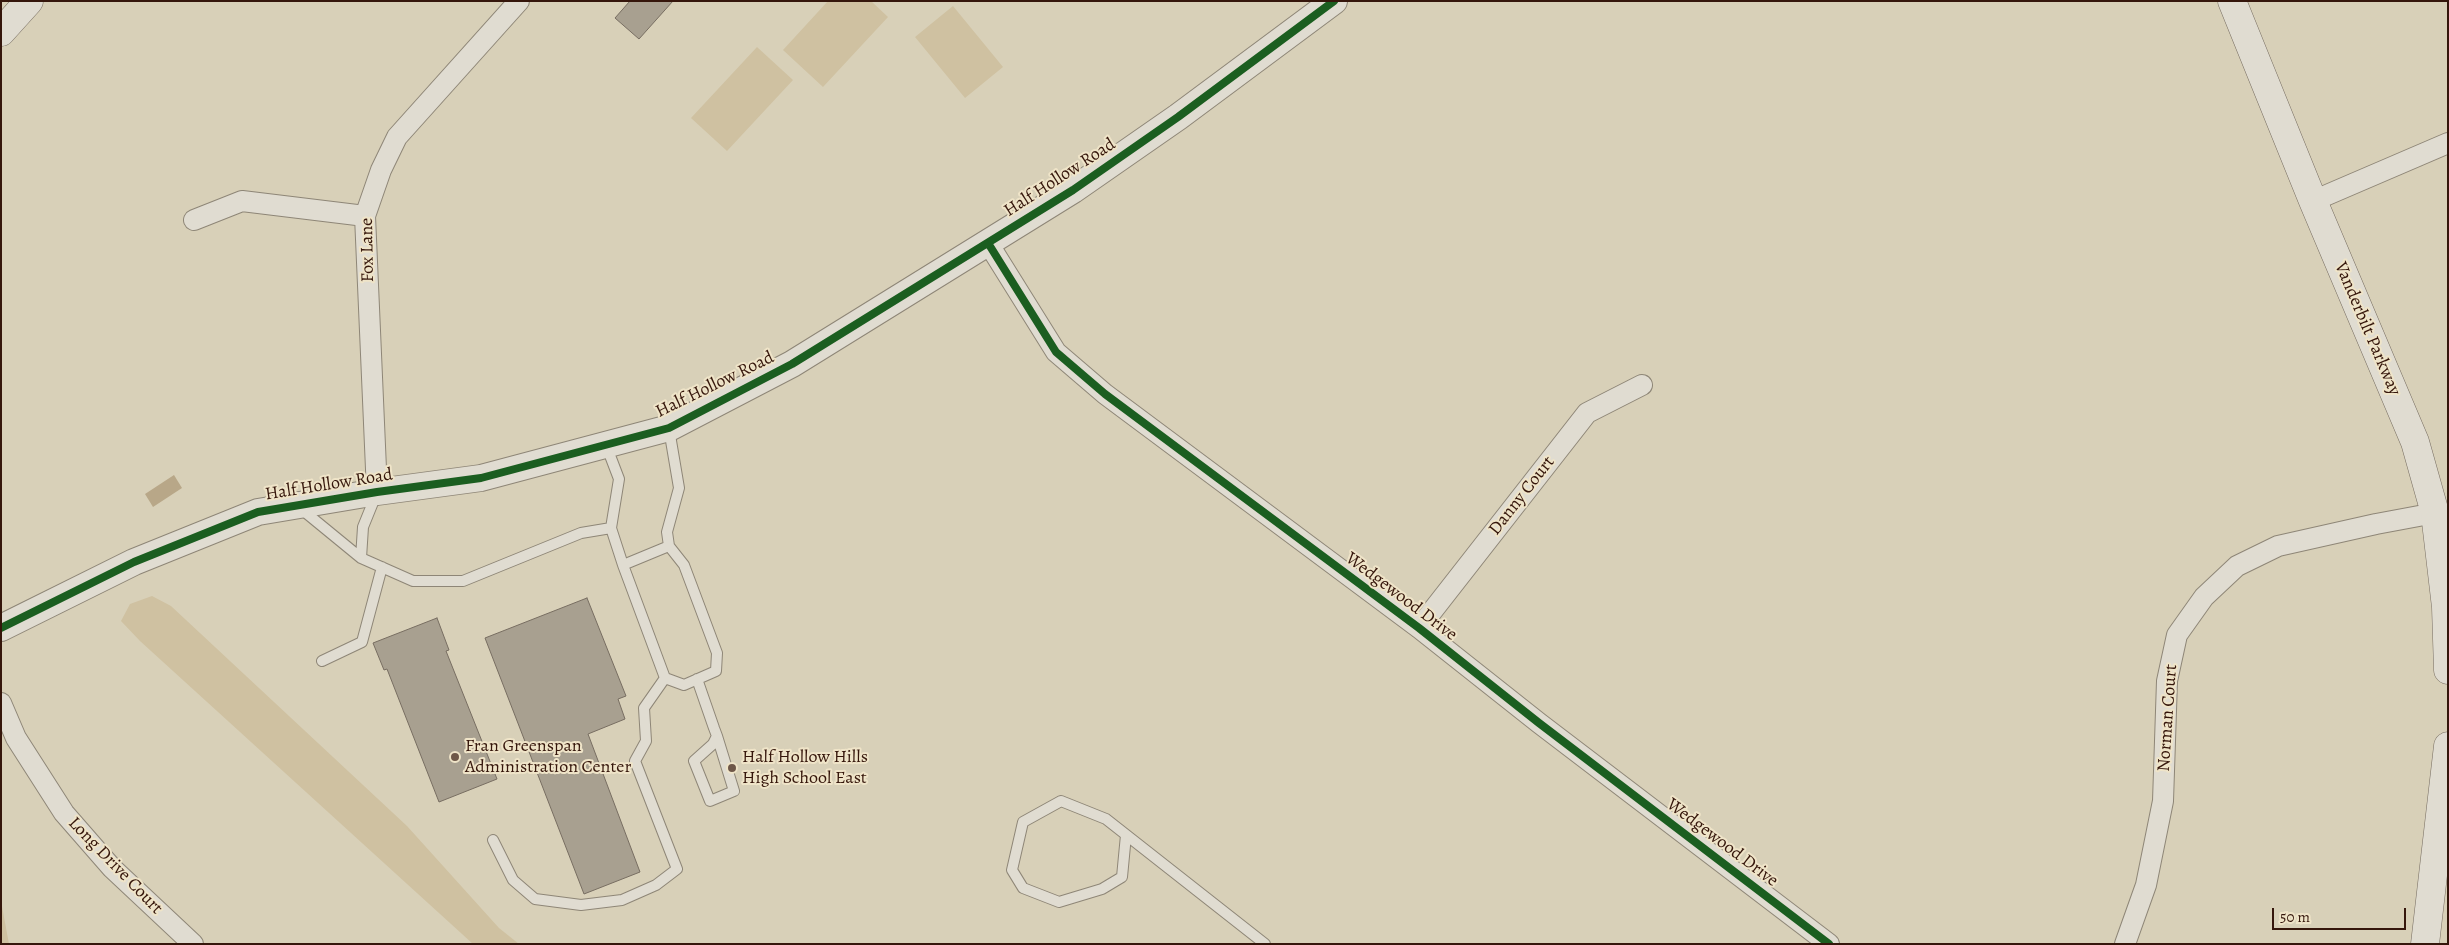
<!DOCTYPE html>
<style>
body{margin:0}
#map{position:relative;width:2449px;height:945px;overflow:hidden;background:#d8d0b8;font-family:Alegreya,serif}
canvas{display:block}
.frame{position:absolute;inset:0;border:2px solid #35160b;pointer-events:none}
.scale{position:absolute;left:2272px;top:908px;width:134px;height:22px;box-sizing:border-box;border:2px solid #35160b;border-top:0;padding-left:6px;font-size:15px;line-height:18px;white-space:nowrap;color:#35160b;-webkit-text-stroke:4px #efe4c8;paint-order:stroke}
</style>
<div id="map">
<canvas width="2449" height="945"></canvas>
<div class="frame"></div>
<div class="scale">50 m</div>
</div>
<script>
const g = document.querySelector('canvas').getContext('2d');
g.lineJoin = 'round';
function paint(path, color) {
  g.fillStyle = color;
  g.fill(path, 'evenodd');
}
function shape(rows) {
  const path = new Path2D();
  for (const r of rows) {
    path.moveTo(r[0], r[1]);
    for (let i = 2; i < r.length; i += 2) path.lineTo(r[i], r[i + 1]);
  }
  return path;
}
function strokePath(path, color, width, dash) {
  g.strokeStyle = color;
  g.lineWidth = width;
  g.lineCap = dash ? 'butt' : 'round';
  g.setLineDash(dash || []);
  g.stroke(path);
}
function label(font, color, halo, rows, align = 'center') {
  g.font = font + ' Alegreya,serif';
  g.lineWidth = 4;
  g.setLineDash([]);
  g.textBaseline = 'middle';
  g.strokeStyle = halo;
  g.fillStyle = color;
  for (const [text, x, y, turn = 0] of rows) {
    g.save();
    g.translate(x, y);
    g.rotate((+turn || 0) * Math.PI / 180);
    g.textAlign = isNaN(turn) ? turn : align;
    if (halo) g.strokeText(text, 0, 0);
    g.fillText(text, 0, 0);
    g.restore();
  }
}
const green = shape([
 [828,1,871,1,888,17,823,87,783,50],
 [953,6,1003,67,965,98,915,37],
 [757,47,793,80,727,151,691,118],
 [152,596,171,606,407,826,499,928,519,944,473,944,140,641,121,621,130,604],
 [1,901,9,944,1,944]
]);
const water = shape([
 [174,475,182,488,153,507,145,494]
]);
const building = shape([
 [630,1,673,1,639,39,615,18,630,1],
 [587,598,626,696,618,699,625,719,588,734,640,872,584,894,485,638,587,598],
 [437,618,449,650,446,651,497,779,439,802,387,669,384,670,373,643,437,618]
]);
const service = shape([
 [606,445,619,479,611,528,623,565,669,546,667,532,679,488,669,429],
 [300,508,361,558,413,581,463,581,581,533,611,528],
 [361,558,363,527,376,495],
 [623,565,665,678,684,685,716,671,717,653,684,565,669,546],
 [322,661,362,642,382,567],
 [697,679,714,728,717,736,734,791,710,801,694,761,713,744,717,736],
 [1126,835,1122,877,1102,889,1059,902,1023,888,1012,870,1023,822,1061,801,1106,819,1265,944],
 [493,840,513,880,535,899,581,905,622,900,656,885,677,869,635,761,646,741,644,708,665,678]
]);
const minor = shape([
 [2313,201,2448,143],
 [194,220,242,201,365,216],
 [988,243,1056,352,1105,394,1419,628,1539,723,1829,944],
 [377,492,365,216,381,170,397,137,519,1],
 [1419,628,1587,413,1642,385],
 [1,703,16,738,64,813,112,868,193,944],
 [2125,944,2146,885,2163,801,2167,681,2177,635,2204,597,2237,566,2278,546,2376,524,2435,513]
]);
const tertiary = shape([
 [1,628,134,562,258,512,377,492,481,478,669,428,792,364,1073,190,1178,117,1334,1]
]);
const secondary = shape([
 [2232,1,2313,201,2415,442,2435,513,2446,607,2448,670],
 [1,32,29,1],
 [2425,944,2448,746]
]);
const cycleway = shape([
 [988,243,1056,352,1105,394,1419,628,1539,723,1829,944],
 [1,628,134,562,258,512,377,492,481,478,669,428,792,364,1073,190,1178,117,1334,1]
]);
const markers = [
 [455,757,5,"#6e5748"],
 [732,768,5,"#6e5748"]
];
const streetNames = [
 ["Half Hollow Road",1060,178,-33],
 ["Fox Lane",368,250,-91],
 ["Vanderbilt Parkway",2367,329,67],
 ["Half Hollow Road",715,385,-26],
 ["Half Hollow Road",329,485,-9],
 ["Danny Court",1522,496,-52],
 ["Wedgewood Drive",1401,597,37],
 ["Norman Court",2168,718,-86],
 ["Wedgewood Drive",1722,843,37],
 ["Long Drive Court",115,866,46]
];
const poiNames = [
 ["Fran Greenspan",465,747],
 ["Administration Center",465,768],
 ["Half Hollow Hills",742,758],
 ["High School East",742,779]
];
paint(green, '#cfc1a1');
paint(water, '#b8a788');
paint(building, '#a8a090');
strokePath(building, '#776d61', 1);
strokePath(service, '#8e8677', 12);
strokePath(minor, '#8e8677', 22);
strokePath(tertiary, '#8e8677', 28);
strokePath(secondary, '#776d61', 29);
strokePath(service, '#e0dcd1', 10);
strokePath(minor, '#e0dcd1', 20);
strokePath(tertiary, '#e0dcd1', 26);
strokePath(secondary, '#e0dcd1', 28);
strokePath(cycleway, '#1b5e20', 8);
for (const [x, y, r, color] of markers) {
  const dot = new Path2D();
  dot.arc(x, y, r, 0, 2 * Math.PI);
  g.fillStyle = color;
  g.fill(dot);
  strokePath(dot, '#efe4c8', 2);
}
label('18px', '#35160b', '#efe4c8', streetNames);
label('18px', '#35160b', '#efe4c8', poiNames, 'left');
</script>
